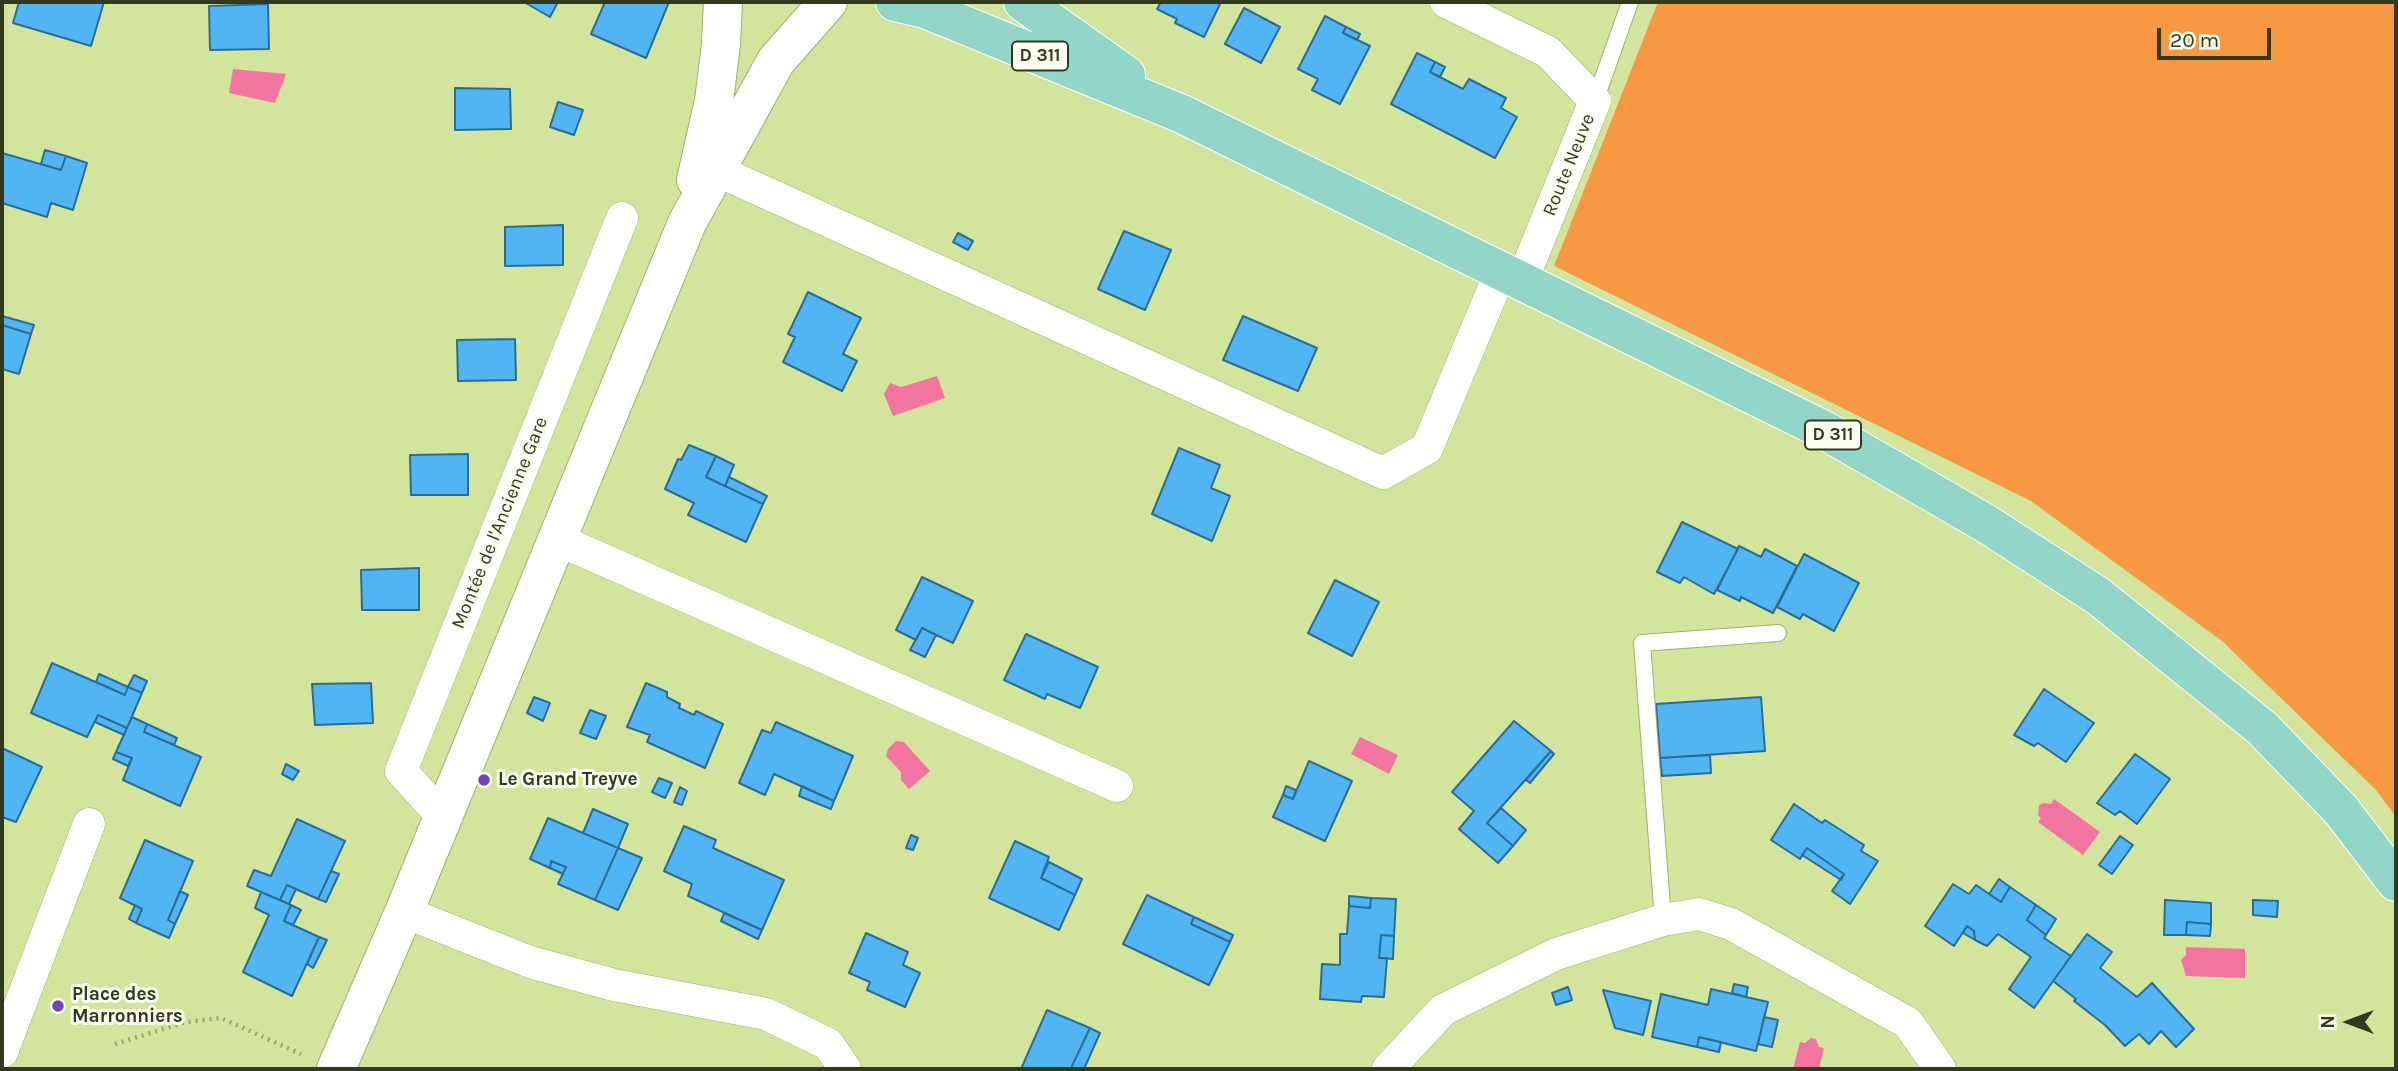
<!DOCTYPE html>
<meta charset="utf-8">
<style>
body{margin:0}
#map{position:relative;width:2398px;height:1071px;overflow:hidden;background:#d3e59d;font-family:Karla,sans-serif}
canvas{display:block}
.frame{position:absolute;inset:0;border:4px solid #33391c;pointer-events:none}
.north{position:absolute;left:2314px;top:987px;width:70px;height:70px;-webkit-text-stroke:5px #fafef0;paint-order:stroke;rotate:270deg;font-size:19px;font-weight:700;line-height:28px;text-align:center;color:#33391c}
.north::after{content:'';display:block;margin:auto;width:24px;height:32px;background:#33391c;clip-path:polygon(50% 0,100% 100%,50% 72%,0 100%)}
.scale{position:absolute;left:2157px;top:28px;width:114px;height:32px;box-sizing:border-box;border:4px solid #33391c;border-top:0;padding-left:9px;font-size:21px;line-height:24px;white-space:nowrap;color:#33391c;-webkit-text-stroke:5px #fafef0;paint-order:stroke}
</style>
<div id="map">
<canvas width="2398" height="1071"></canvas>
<div class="frame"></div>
<div class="north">N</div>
<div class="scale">20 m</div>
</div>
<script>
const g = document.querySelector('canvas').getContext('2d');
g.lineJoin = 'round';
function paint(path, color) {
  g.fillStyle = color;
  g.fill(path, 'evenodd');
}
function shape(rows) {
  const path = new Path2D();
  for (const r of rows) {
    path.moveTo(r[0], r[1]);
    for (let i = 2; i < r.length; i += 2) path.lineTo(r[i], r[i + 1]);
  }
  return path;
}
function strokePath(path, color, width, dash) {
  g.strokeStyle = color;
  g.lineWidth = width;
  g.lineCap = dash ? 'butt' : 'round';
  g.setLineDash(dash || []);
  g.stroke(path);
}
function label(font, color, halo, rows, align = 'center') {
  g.font = font + ' Karla,sans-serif';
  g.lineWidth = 6;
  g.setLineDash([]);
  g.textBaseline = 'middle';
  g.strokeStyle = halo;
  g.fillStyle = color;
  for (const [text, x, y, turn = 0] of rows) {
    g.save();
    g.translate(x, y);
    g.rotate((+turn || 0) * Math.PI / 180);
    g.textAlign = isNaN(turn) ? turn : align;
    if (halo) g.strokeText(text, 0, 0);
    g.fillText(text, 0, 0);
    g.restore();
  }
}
const green = shape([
 [1658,2,2396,2,2396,817,2376,790,2222,641,2031,501,1554,266]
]);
const water = shape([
 [233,69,286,74,275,103,229,93],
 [937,376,945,398,893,416,884,394,890,383,901,387],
 [1360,737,1398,755,1389,774,1351,754],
 [896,741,904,742,930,771,909,789,901,780,901,772,886,756,888,749],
 [2054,799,2100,832,2083,855,2038,822,2041,818,2038,815,2039,805,2044,803,2051,804],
 [2186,947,2245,949,2245,978,2186,976,2181,960,2186,955],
 [1811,1038,1816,1039,1819,1047,1824,1048,1819,1069,1793,1069,1800,1042,1805,1043]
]);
const building = shape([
 [19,2,104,2,91,46,13,23,19,2],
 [524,2,558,2,550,17,524,2],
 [605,2,669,2,646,58,591,34,605,2],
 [1161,2,1221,2,1204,37,1175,23,1177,19,1157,9,1161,2],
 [268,4,269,49,210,50,209,6,268,4],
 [1244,8,1280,27,1261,63,1225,44,1244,8],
 [1325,16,1346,27,1343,33,1370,46,1340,104,1312,90,1318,79,1298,69,1325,16],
 [1346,27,1360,34,1357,40,1343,33,1346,27],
 [1417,53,1435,62,1430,72,1463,89,1469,79,1506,98,1501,108,1517,117,1495,158,1391,104,1417,53],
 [1435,62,1445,67,1440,77,1430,72,1435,62],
 [455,88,510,89,511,129,455,130,455,88],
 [558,102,583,110,574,135,550,127,558,102],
 [45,150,66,156,61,170,41,164,45,150],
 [2,153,61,170,66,156,87,163,73,210,51,203,47,217,2,203,2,153],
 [563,225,563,265,505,266,505,227,563,225],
 [1124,231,1171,250,1145,310,1098,289,1124,231],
 [958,233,973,241,968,250,953,242,958,233],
 [808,292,861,318,843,354,857,361,842,391,783,362,795,337,788,334,808,292],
 [2,316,34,325,31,334,2,325,2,316],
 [1243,316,1317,348,1298,391,1223,360,1243,316],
 [2,325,31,334,19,374,2,369,2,325],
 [515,339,516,380,458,381,457,340,515,339],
 [689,445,716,456,706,477,763,504,746,542,688,515,694,503,665,489,678,459,681,460,689,445],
 [1179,448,1220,465,1211,488,1230,496,1212,541,1152,514,1179,448],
 [468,454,468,495,411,495,410,455,468,454],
 [716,456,734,465,725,486,706,477,716,456],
 [729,477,767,496,763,504,725,486,729,477],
 [1682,522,1738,549,1714,594,1684,577,1680,583,1657,572,1682,522],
 [1739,546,1761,557,1765,549,1797,566,1773,613,1741,597,1740,601,1717,590,1739,546],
 [1804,554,1859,583,1834,631,1803,614,1800,619,1777,607,1804,554],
 [419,568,419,610,362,610,361,570,419,568],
 [922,577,973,601,953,643,922,628,916,640,896,630,922,577],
 [1335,580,1379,602,1352,656,1308,633,1335,580],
 [922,628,936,635,925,657,910,650,922,628],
 [1026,634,1098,667,1080,708,1047,694,1045,699,1004,680,1026,634],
 [52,663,125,695,128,687,142,693,127,728,98,715,87,737,31,713,52,663],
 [99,674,128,687,125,695,96,682,99,674],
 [134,675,147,681,142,693,128,687,134,675],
 [371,683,373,723,315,725,312,684,371,683],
 [646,683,667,692,667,697,680,704,679,708,694,715,696,711,723,724,705,768,647,742,650,735,627,727,646,683],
 [2044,689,2094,723,2066,762,2038,743,2034,746,2014,735,2044,689],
 [534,697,550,703,543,721,527,713,534,697],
 [1761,697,1765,751,1660,758,1656,704,1761,697],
 [590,710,606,716,596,739,580,733,590,710],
 [98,715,127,728,124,735,95,722,98,715],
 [132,717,147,724,144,732,201,757,180,806,123,780,132,758,116,752,132,717],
 [1514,721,1551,751,1487,823,1513,846,1498,863,1459,829,1474,811,1452,792,1514,721],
 [776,722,853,756,834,801,774,774,765,795,739,783,762,730,771,733,776,722],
 [147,724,177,738,174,745,144,732,147,724],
 [2,748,42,767,16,822,2,817,2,748],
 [1551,751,1554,754,1530,783,1526,780,1551,751],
 [116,752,132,758,128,766,113,759,116,752],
 [2135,754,2170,779,2137,824,2120,811,2115,815,2097,803,2135,754],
 [1710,755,1711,773,1662,776,1660,758,1710,755],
 [1309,761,1352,781,1325,841,1273,817,1283,795,1293,799,1309,761],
 [286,764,299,771,293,780,282,774,286,764],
 [659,778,672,783,665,798,652,792,659,778],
 [802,786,834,801,831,809,799,796,802,786],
 [1286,786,1296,790,1293,799,1283,795,1286,786],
 [680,787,687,791,682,805,674,802,680,787],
 [1794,804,1822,823,1825,820,1864,845,1861,851,1878,861,1850,904,1832,891,1844,874,1807,848,1800,859,1771,840,1794,804],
 [1501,808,1526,830,1513,846,1487,823,1501,808],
 [593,809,628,824,618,848,583,833,593,809],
 [548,818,618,848,595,900,558,884,566,867,551,861,550,868,530,859,548,818],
 [297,819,345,841,318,899,287,885,280,900,247,886,254,870,271,876,297,819],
 [684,826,716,840,713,848,784,880,762,930,688,896,692,884,664,871,684,826],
 [911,835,918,838,913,850,906,848,911,835],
 [2120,836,2133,845,2112,874,2099,865,2120,836],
 [145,840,193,861,168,920,175,924,169,938,136,923,142,909,120,898,145,840],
 [1015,841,1049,857,1041,878,1075,895,1059,930,989,898,1015,841],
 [618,848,642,858,618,910,595,900,618,848],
 [1807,848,1844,874,1841,880,1802,855,1807,848],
 [551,861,566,867,563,874,550,868,551,861],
 [1049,862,1082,879,1075,895,1041,878,1049,862],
 [331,871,339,874,326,902,318,899,331,871],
 [1999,879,2010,887,2001,902,1989,894,1999,879],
 [1953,884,1969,894,1976,885,2001,902,2010,887,2036,905,2027,920,2046,935,2044,938,2071,956,2034,1008,2009,989,2031,957,1998,934,1987,946,1975,940,1974,931,1967,926,1954,946,1925,926,1953,884],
 [287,885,296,889,289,904,280,900,287,885],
 [180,891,188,895,175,924,168,920,180,891],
 [261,892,291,905,284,921,319,937,292,996,243,972,269,915,255,908,261,892],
 [1147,895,1194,917,1191,924,1230,942,1209,985,1123,944,1147,895],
 [1349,896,1371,898,1370,908,1349,906,1349,896],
 [1371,898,1396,899,1394,936,1381,935,1379,958,1387,958,1384,997,1362,996,1361,1002,1320,999,1322,964,1340,965,1340,934,1347,934,1349,906,1370,908,1371,898],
 [2165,900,2211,903,2211,924,2187,922,2186,935,2164,935,2165,900],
 [2253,900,2278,901,2277,917,2253,915,2253,900],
 [135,905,142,909,136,923,129,919,135,905],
 [291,905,301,910,293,925,284,921,291,905],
 [2036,905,2056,919,2046,935,2027,920,2036,905],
 [724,913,762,930,758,939,721,921,724,913],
 [1194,917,1233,935,1230,942,1191,924,1194,917],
 [2187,922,2211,924,2210,936,2186,935,2187,922],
 [1967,926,1974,931,1975,940,1963,933,1967,926],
 [866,933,908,952,903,965,920,973,905,1007,867,990,870,982,849,973,866,933],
 [2087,934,2112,952,2100,968,2137,997,2152,983,2194,1029,2176,1047,2161,1031,2149,1044,2139,1034,2125,1046,2105,1025,2074,1001,2076,999,2053,981,2087,934],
 [1381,935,1394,936,1393,959,1379,958,1381,935],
 [319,937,327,940,313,968,307,964,319,937],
 [1734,984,1748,987,1746,997,1732,993,1734,984],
 [1568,987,1572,1000,1556,1005,1552,993,1568,987],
 [1711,989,1768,1002,1756,1051,1699,1037,1697,1047,1652,1037,1661,994,1708,1005,1711,989],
 [1603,990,1651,1001,1643,1035,1615,1028,1603,990],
 [1047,1010,1090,1028,1071,1068,1074,1069,1021,1069,1047,1010],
 [1764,1017,1778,1020,1772,1047,1758,1044,1764,1017],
 [1090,1028,1100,1033,1084,1069,1074,1069,1071,1068,1090,1028],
 [1699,1037,1721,1042,1719,1052,1697,1047,1699,1037]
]);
const path = shape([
 [115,1044,186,1022,221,1018,301,1054]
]);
const service = shape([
 [1595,101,1630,2],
 [1663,920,1642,643,1778,633]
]);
const minor = shape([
 [1446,2,1548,52,1595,101,1522,281],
 [716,170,1383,473,1427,448,1501,271],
 [556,539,1117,786],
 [442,816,401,771,622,218],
 [404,912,530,962,614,985,766,1014,828,1044,845,1069],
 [2,1052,89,824],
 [1388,1069,1443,1010,1556,954,1663,920,1699,914,1731,924,1908,1023,1940,1069]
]);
const tertiary = shape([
 [696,180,714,101,721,44,723,2],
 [336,1069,404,912,687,223,776,61,828,2]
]);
const primary = shape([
 [895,2,925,9,1182,114,1824,430,1985,523,2098,596,2262,728,2341,810,2396,882],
 [1023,2,1126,75]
]);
const markers = [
 [484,780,7,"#7442b9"],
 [58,1006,7,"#7442b9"]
];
const shields = [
 [1040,56,56],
 [1833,435,56]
];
const shieldNames = [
 ["D 311",1040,56],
 ["D 311",1833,435]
];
const streetNames = [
 ["Route Neuve",1569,165,-68],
 ["Montée de l'Ancienne Gare",500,523,-68]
];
const poiNames = [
 ["Le Grand Treyve",498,780],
 ["Place des",72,995],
 ["Marronniers",72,1017]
];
paint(green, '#f79843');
paint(water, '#f274a1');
paint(building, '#52b5f3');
strokePath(building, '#296d97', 2);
strokePath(service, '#a0b06b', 18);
strokePath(minor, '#a0b06b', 33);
strokePath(tertiary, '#a0b06b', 40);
strokePath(primary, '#fff', 40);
strokePath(path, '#99a76f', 4.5, [2, 5]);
strokePath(service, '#fff', 16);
strokePath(minor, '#fff', 32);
strokePath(tertiary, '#fff', 38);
strokePath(primary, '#92d5c9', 38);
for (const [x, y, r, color] of markers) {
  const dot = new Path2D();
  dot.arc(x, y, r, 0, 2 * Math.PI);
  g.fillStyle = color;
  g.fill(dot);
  strokePath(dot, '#fafef0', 2.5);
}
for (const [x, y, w] of shields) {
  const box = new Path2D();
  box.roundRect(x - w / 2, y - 14.5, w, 29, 5);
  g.fillStyle = '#fafef0';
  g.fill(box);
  strokePath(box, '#33391c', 2);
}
label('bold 18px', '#33391c', null, shieldNames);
label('19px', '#33391c', '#fafef0', streetNames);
label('bold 19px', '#33391c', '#fafef0', poiNames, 'left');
</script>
